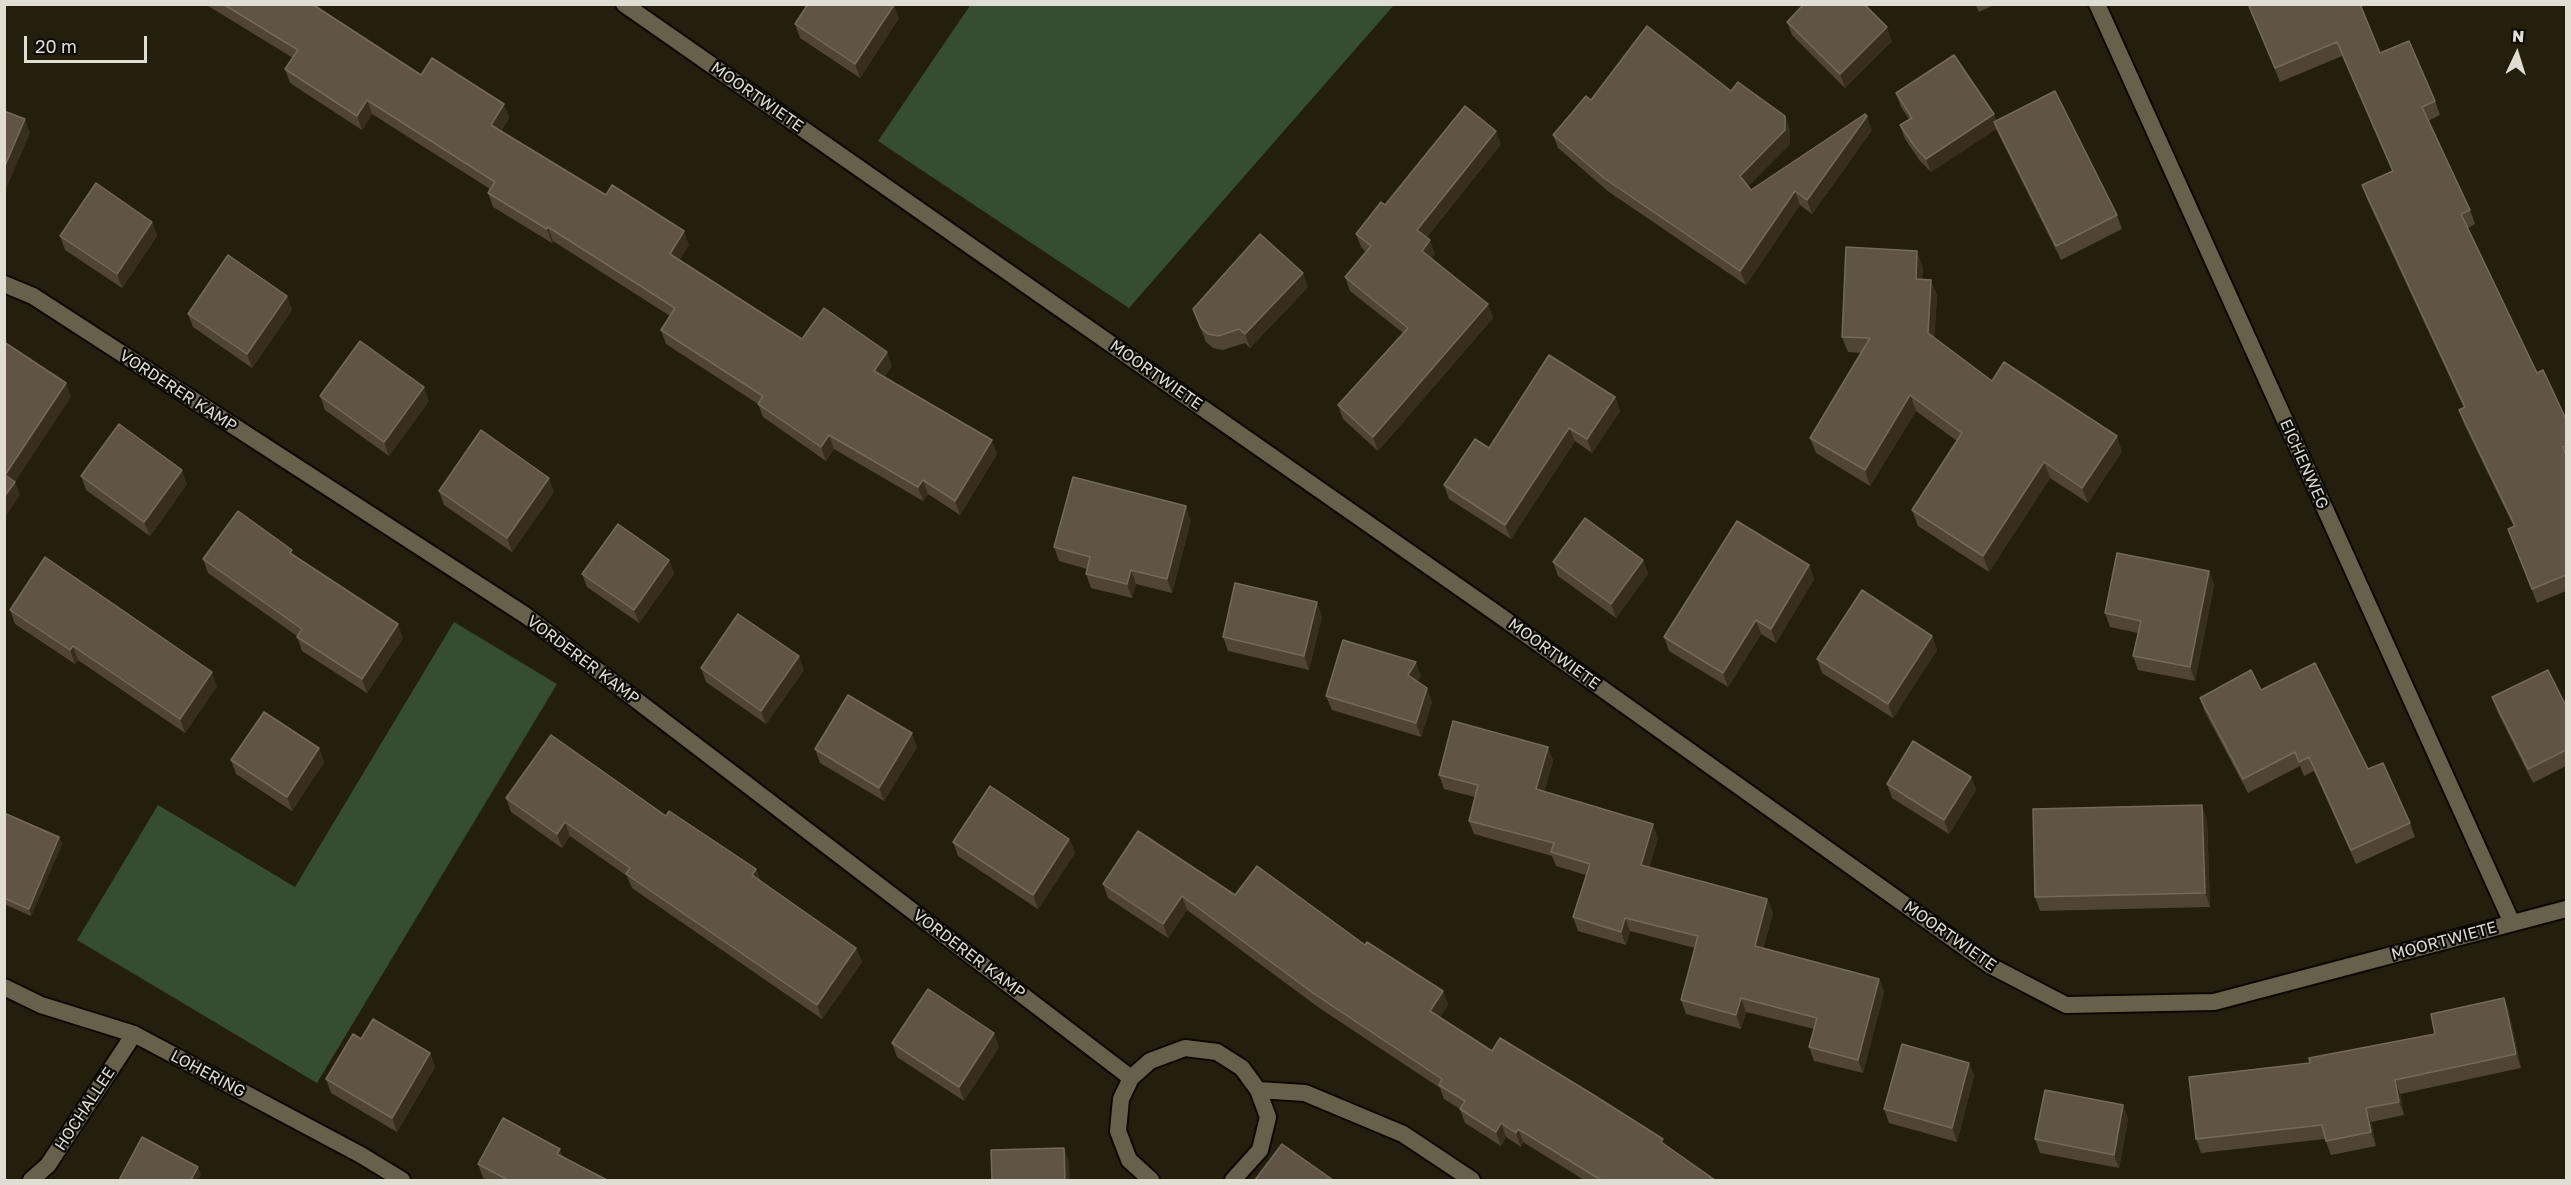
<!DOCTYPE html>
<style>
body{margin:0}
#map{position:relative;width:2571px;height:1185px;overflow:hidden;background:#241f0d;font-family:"Golos Text",sans-serif}
canvas{display:block}
.frame{position:absolute;inset:0;border:6px solid #e0ddd2;pointer-events:none}
.north{position:absolute;left:2487px;top:24px;width:60px;height:60px;-webkit-text-stroke:4px #0b0903;paint-order:stroke;rotate:4deg;font-size:16px;font-weight:700;line-height:24px;text-align:center;color:#e0ddd2}
.north::after{content:'';display:block;margin:auto;width:21px;height:27px;background:#e0ddd2;clip-path:polygon(50% 0,100% 100%,50% 72%,0 100%)}
.scale{position:absolute;left:24px;top:36px;width:123px;height:27px;box-sizing:border-box;border:3px solid #e0ddd2;border-top:0;padding-left:8px;font-size:18px;line-height:21px;white-space:nowrap;color:#e0ddd2;-webkit-text-stroke:4px #0b0903;paint-order:stroke}
</style>
<div id="map">
<canvas width="2571" height="1185"></canvas>
<div class="frame"></div>
<div class="north">N</div>
<div class="scale">20 m</div>
</div>
<script>
const g = document.querySelector('canvas').getContext('2d');
g.lineJoin = 'round';
function paint(path, color) {
  g.fillStyle = color;
  g.fill(path, 'evenodd');
}
function shape(rows) {
  const path = new Path2D();
  for (const r of rows) {
    path.moveTo(r[0], r[1]);
    for (let i = 2; i < r.length; i += 2) path.lineTo(r[i], r[i + 1]);
  }
  return path;
}
function strokePath(path, color, width, dash) {
  g.strokeStyle = color;
  g.lineWidth = width;
  g.lineCap = dash ? 'butt' : 'round';
  g.setLineDash(dash || []);
  g.stroke(path);
}
function label(font, color, halo, rows, align = 'center') {
  g.font = font + ' "Golos Text",sans-serif';
  g.lineWidth = 4.5;
  g.setLineDash([]);
  g.textBaseline = 'middle';
  g.strokeStyle = halo;
  g.fillStyle = color;
  for (const [text, x, y, turn = 0] of rows) {
    g.save();
    g.translate(x, y);
    g.rotate((+turn || 0) * Math.PI / 180);
    g.textAlign = isNaN(turn) ? turn : align;
    if (halo) g.strokeText(text, 0, 0);
    g.fillText(text, 0, 0);
    g.restore();
  }
}
const green = shape([
 [971,4,1394,4,1394,5,1129,308,878,141],
 [454,622,557,684,317,1083,77,940,158,805,295,887]
]);
const minor = shape([
 [624,4,1496,613,1991,966,2066,1005,2214,1002,2566,909],
 [2097,4,2512,923],
 [4,284,33,296,525,615,1131,1078],
 [4,987,41,1005,134,1034,361,1155,402,1180],
 [1258,1090,1305,1093,1403,1134,1472,1180],
 [31,1180,48,1165,134,1034],
 [1151,1180,1129,1160,1118,1131,1121,1099,1131,1078,1150,1061,1185,1048,1217,1052,1242,1068,1258,1090,1268,1117,1260,1150,1233,1180]
]);
const wall = shape([
 [205,4,312,4,421,75,504,104,509,118,501,131,689,245,679,260,802,339,892,366,884,377,997,454,960,515,928,494,923,501,834,449,826,461,763,417,758,404,666,344,661,330,670,316,553,241,552,243,493,207,488,193,490,189,372,114,362,130,290,83,285,69,293,58],
 [1975,4,1996,4,1979,12],
 [2248,4,2380,53,2435,101,2440,115,2428,121,2470,210,2475,224,2468,228,2537,373,2566,419,2566,591,2537,603,2508,529,2514,527,2464,424,2459,410,2464,408,2367,199,2362,185,2392,171,2342,56,2280,82],
 [899,18,860,78,800,38,795,24],
 [1787,22,1892,41,1845,88,1792,35],
 [1731,91,1785,116,1790,130,1790,144,1748,186,1751,190,1872,130,1812,214,1800,205,1746,285,1609,192,1558,148,1553,135,1591,100],
 [1896,93,1994,114,1996,120,2117,215,2122,229,2061,260,1996,129,1931,172,1920,161,1905,139,1900,125,1909,119,1901,107],
 [1501,144,1427,237,1435,254,1431,259,1488,304,1493,318,1378,451,1343,419,1338,405,1403,333,1350,291,1345,277,1366,252,1361,247,1356,234,1385,205],
 [152,222,157,236,122,288,65,250,60,236],
 [1923,267,1922,279,1937,295,1934,338,1992,381,2122,451,2088,503,2050,478,1989,572,1918,526,1912,510,1957,441,1916,411,1870,486,1816,453,1810,438,1861,353,1848,352,1842,337],
 [1308,287,1250,348,1245,343,1223,350,1213,348,1206,342,1193,309],
 [287,296,292,310,252,368,193,327,188,314],
 [320,396,429,401,389,456,325,410],
 [1615,397,1620,411,1592,453,1575,441,1511,539,1449,499,1444,485,1489,448],
 [81,476,187,484,150,536,86,490],
 [439,491,554,492,512,552,444,505],
 [1191,520,1172,593,1136,584,1132,598,1091,588,1086,574,1087,569,1059,561,1054,547],
 [294,555,403,638,367,693,302,651,297,636,208,573,203,559],
 [669,560,674,574,639,623,587,587,582,574],
 [1643,560,1648,574,1616,618,1558,576,1553,562],
 [1809,565,1814,579,1776,643,1761,634,1728,687,1669,651,1664,637],
 [2209,571,2214,585,2195,681,2138,670,2133,656,2138,633,2110,627,2105,613],
 [10,610,217,686,185,733,78,660,75,664,15,624],
 [1322,616,1309,670,1228,651,1223,637],
 [1932,636,1937,650,1893,718,1822,673,1817,659],
 [701,668,804,670,766,724,706,682],
 [1421,676,1417,682,1432,702,1421,737,1332,710,1326,696],
 [2261,690,2368,769,2410,823,2415,837,2356,864,2314,771,2304,776,2300,766,2248,793,2205,712,2200,698],
 [2492,697,2566,706,2566,766,2533,783,2497,711],
 [917,747,884,801,820,763,815,749],
 [1548,747,1553,761,1544,792,1658,838,1649,867,1767,899,1773,913,1763,948,1879,979,1884,992,1863,1073,1814,1061,1809,1047,1814,1029,1746,1012,1741,1029,1686,1014,1681,1000,1695,948,1630,931,1626,945,1578,931,1573,917,1586,875,1556,866,1552,856,1474,834,1469,821,1475,797,1444,789,1439,775],
 [319,748,324,762,292,811,236,774,231,760],
 [1971,777,1976,790,1949,834,1892,798,1887,784],
 [506,798,666,816,756,869,761,882,856,948,862,962,822,1019,632,888,627,876,570,836,562,848,511,812],
 [4,813,59,837,62,844,31,916,4,904],
 [2207,819,2210,907,2040,911,2035,897],
 [1069,839,1075,853,1038,909,958,856,953,842],
 [1103,884,1235,895,1365,945,1443,991,1448,1005,1440,1017,1492,1051,1664,1145,1715,1180,1584,1180,1523,1142,1521,1147,1506,1137,1501,1146,1465,1123,1460,1109,1444,1099,1440,1088,1318,1007,1187,910,1168,938,1108,898],
 [2504,998,2509,1012,2521,1068,2400,1094,2404,1115,2371,1122,2376,1146,2331,1155,2325,1139,2201,1153,2196,1139,2310,1063,2435,1034],
 [892,1043,999,1047,964,1101,897,1057],
 [430,1053,435,1067,397,1132,331,1093,326,1079],
 [1969,1063,1974,1076,1957,1142,1889,1123,1884,1109],
 [2123,1105,2128,1119,2119,1168,2040,1153,2035,1139],
 [563,1157,607,1180,488,1180,483,1178,478,1164]
]);
const shadedWall = shape([
 [894,5,899,18,860,78,855,64],
 [1887,27,1892,41,1845,88,1840,74],
 [367,100,372,114,362,130,357,116],
 [504,104,509,118,496,139,491,125],
 [1994,114,1999,128,1994,122,1996,129,1931,172,1926,159],
 [1785,116,1790,130,1790,144,1745,190,1740,176],
 [1867,116,1872,130,1812,214,1807,200],
 [25,119,30,133,4,194,4,168],
 [1496,131,1501,144,1422,243,1417,230],
 [1795,191,1800,205,1746,285,1740,271],
 [152,222,157,236,122,288,117,274],
 [548,227,553,241,552,243,547,229],
 [684,231,689,245,675,268,670,254],
 [1430,240,1435,254,1427,265,1422,251],
 [1917,251,1923,267,1921,295,1916,279],
 [1303,273,1308,287,1250,348,1245,334],
 [1931,280,1937,295,1934,349,1928,333],
 [287,296,292,310,252,368,247,354],
 [1488,304,1493,318,1378,451,1373,437],
 [887,352,892,366,879,385,874,371],
 [66,383,71,397,15,482,20,495,4,519,5,475],
 [424,387,429,401,389,456,384,442],
 [1910,395,1916,411,1870,486,1865,470],
 [1615,397,1620,411,1592,453,1587,439],
 [1569,428,1575,441,1511,539,1505,525],
 [829,435,834,449,826,461,821,447],
 [2117,436,2122,451,2088,503,2082,488],
 [992,440,997,454,960,515,955,501],
 [2044,462,2050,478,1989,572,1983,556],
 [182,470,187,484,150,536,144,522],
 [549,478,554,492,512,552,507,538],
 [923,480,928,494,923,501,918,487],
 [1186,506,1191,520,1172,593,1167,579],
 [669,560,674,574,639,623,634,610],
 [1643,560,1648,574,1616,618,1611,604],
 [1809,565,1814,579,1776,643,1771,629],
 [1131,570,1136,584,1132,598,1127,584],
 [2209,571,2214,585,2195,681,2190,667],
 [1317,602,1322,616,1309,670,1304,656],
 [1756,620,1761,634,1728,687,1723,673],
 [398,624,403,638,367,693,362,679],
 [1932,636,1937,650,1893,718,1888,704],
 [73,646,78,660,75,664,70,650],
 [799,656,804,670,766,724,761,711],
 [1416,662,1421,676,1413,689,1408,675],
 [212,672,217,686,185,733,180,719],
 [1427,688,1432,702,1421,737,1416,723],
 [912,733,917,747,884,801,879,788],
 [1548,747,1553,761,1541,803,1536,789],
 [319,748,324,762,292,811,287,797],
 [1971,777,1976,790,1949,834,1944,820],
 [2202,805,2207,819,2210,907,2205,893],
 [565,822,570,836,562,848,557,834],
 [1653,824,1658,838,1646,879,1641,865],
 [59,837,62,844,31,916,29,909],
 [1069,839,1075,853,1038,909,1033,895],
 [756,869,761,883,752,875],
 [1182,896,1187,910,1168,938,1163,924],
 [1767,899,1773,913,1760,960,1755,946],
 [1625,918,1630,931,1626,945,1621,932],
 [856,948,862,962,822,1019,817,1005],
 [1879,979,1884,992,1863,1073,1858,1060],
 [1443,991,1448,1005,1435,1025,1430,1011],
 [1741,998,1746,1012,1741,1029,1736,1015],
 [2504,998,2509,1012,2521,1068,2516,1054],
 [994,1033,999,1047,964,1101,959,1087],
 [430,1053,435,1067,397,1132,392,1118],
 [1969,1063,1974,1076,1957,1142,1952,1128],
 [2395,1080,2400,1094,2404,1115,2399,1102],
 [2123,1105,2128,1119,2119,1168,2114,1155],
 [2366,1108,2371,1122,2376,1146,2371,1132],
 [1501,1123,1506,1137,1501,1146,1496,1132],
 [1518,1129,1523,1142,1521,1147,1516,1133],
 [1064,1148,1069,1162,1070,1180,1065,1180],
 [560,1149,565,1163,557,1154],
 [198,1167,201,1175,198,1180,191,1180]
]);
const building = shape([
 [223,4,312,4,421,75,432,58,504,104,491,125,606,195,612,185,684,231,670,254,802,339,824,308,887,352,874,371,992,440,955,501,923,480,918,487,829,435,821,447,758,404,763,396,661,330,675,308,548,227,547,229,488,193,495,182,367,100,357,116,285,69,298,50,223,4],
 [808,4,894,4,894,5,855,64,795,24,808,4],
 [1804,4,1864,4,1887,27,1840,74,1787,22,1804,4],
 [2248,4,2360,4,2380,53,2409,41,2435,101,2422,107,2470,210,2461,214,2537,373,2543,370,2566,419,2566,446,2563,447,2566,455,2566,575,2532,589,2508,529,2515,526,2459,410,2465,407,2362,185,2393,171,2337,42,2275,68,2248,4],
 [1647,26,1731,91,1738,82,1785,116,1785,130,1740,176,1751,190,1865,114,1867,116,1807,200,1795,191,1740,271,1604,178,1553,135,1586,96,1591,100,1647,26],
 [1954,55,1994,114,1926,159,1915,147,1900,125,1912,118,1896,93,1954,55],
 [2055,91,2117,215,2056,246,1994,122,2055,91],
 [1465,106,1496,131,1417,230,1430,240,1422,251,1488,304,1373,437,1338,405,1408,328,1345,277,1371,246,1356,234,1381,202,1385,205,1465,106],
 [4,111,25,119,4,168,4,111],
 [96,183,152,222,117,274,60,236,96,183],
 [1260,234,1303,273,1245,334,1239,329,1218,336,1208,334,1201,328,1193,309,1260,234],
 [1846,247,1917,251,1916,279,1931,280,1928,333,1992,381,2004,362,2117,436,2082,488,2044,462,1983,556,1912,510,1962,433,1910,395,1865,470,1810,438,1870,338,1842,337,1846,247],
 [228,255,287,296,247,354,188,314,228,255],
 [360,341,424,387,384,442,320,396,360,341],
 [4,342,66,383,5,475,15,482,4,497,4,342],
 [1549,355,1615,397,1587,439,1569,428,1505,525,1444,485,1475,439,1489,448,1549,355],
 [119,424,182,470,144,522,81,476,119,424],
 [481,430,549,478,507,538,439,491,481,430],
 [1073,477,1186,506,1167,579,1131,570,1127,584,1086,574,1090,557,1054,547,1073,477],
 [238,511,292,550,290,553,398,624,362,679,297,637,302,629,203,559,238,511],
 [1585,518,1643,560,1611,604,1553,562,1585,518],
 [1737,521,1809,565,1771,629,1756,620,1723,673,1664,637,1737,521],
 [618,524,669,560,634,610,582,574,618,524],
 [2117,553,2209,571,2190,667,2133,656,2141,621,2105,613,2117,553],
 [45,557,212,672,180,719,73,646,70,650,10,610,45,557],
 [1235,583,1317,602,1304,656,1223,637,1235,583],
 [1862,590,1932,636,1888,704,1817,659,1862,590],
 [738,614,799,656,761,711,701,668,738,614],
 [1343,640,1416,662,1408,675,1427,688,1416,723,1326,696,1343,640],
 [2315,663,2368,769,2383,763,2410,823,2351,850,2309,757,2299,762,2295,752,2243,779,2200,698,2251,670,2261,690,2315,663],
 [2548,670,2566,706,2566,750,2528,769,2492,697,2548,670],
 [848,695,912,733,879,788,815,749,848,695],
 [264,712,319,748,287,797,231,760,264,712],
 [1453,721,1548,747,1536,789,1653,824,1641,865,1767,899,1755,946,1879,979,1858,1060,1809,1047,1817,1018,1741,998,1736,1015,1681,1000,1698,936,1625,918,1621,932,1573,917,1590,864,1551,852,1554,843,1469,821,1478,785,1439,775,1453,721],
 [551,735,666,816,669,811,756,869,752,875,856,948,817,1005,626,874,630,868,565,822,557,834,506,798,551,735],
 [1913,741,1971,777,1944,820,1887,784,1913,741],
 [990,786,1069,839,1033,895,953,842,990,786],
 [2202,805,2205,893,2035,897,2033,809,2202,805],
 [4,813,59,837,29,909,4,898,4,813],
 [1138,831,1235,895,1257,866,1365,945,1367,942,1443,991,1430,1011,1492,1051,1500,1038,1592,1094,1663,1139,1661,1142,1715,1180,1601,1180,1518,1129,1516,1133,1501,1123,1496,1132,1460,1109,1465,1101,1439,1085,1442,1079,1313,993,1182,896,1163,924,1103,884,1138,831],
 [928,989,994,1033,959,1087,892,1043,928,989],
 [2504,998,2516,1054,2395,1080,2399,1102,2366,1108,2371,1132,2326,1141,2322,1125,2196,1139,2189,1077,2310,1063,2309,1058,2435,1034,2431,1014,2504,998],
 [373,1019,430,1053,392,1118,326,1079,353,1034,361,1039,373,1019],
 [1902,1044,1969,1063,1952,1128,1884,1109,1902,1044],
 [2045,1090,2123,1105,2114,1155,2035,1139,2045,1090],
 [503,1118,560,1149,557,1154,607,1180,508,1180,478,1164,503,1118],
 [142,1137,198,1167,191,1180,119,1180,142,1137],
 [1282,1144,1333,1180,1255,1180,1282,1144],
 [1064,1148,1065,1180,992,1180,991,1150,1064,1148]
]);
const streetNames = [
 ["MOORTWIETE",757,97,35],
 ["MOORTWIETE",1156,375,35],
 ["VORDERER KAMP",178,391,33],
 ["EICHENWEG",2304,464,66],
 ["MOORTWIETE",1554,654,36],
 ["VORDERER KAMP",583,660,37],
 ["MOORTWIETE",1950,936,35],
 ["MOORTWIETE",2444,941,-15],
 ["VORDERER KAMP",969,954,37],
 ["LOHERING",208,1074,28],
 ["HOCHALLEE",85,1109,-57]
];
paint(green, '#354d31');
strokePath(minor, '#0d0800', 20);
strokePath(minor, '#67614c', 16);
paint(wall, '#504434');
paint(shadedWall, '#382e1d');
paint(building, '#5f5445');
strokePath(building, '#746a5b', 1.5);
label('16px', '#e0ddd2', '#0b0903', streetNames);
</script>
